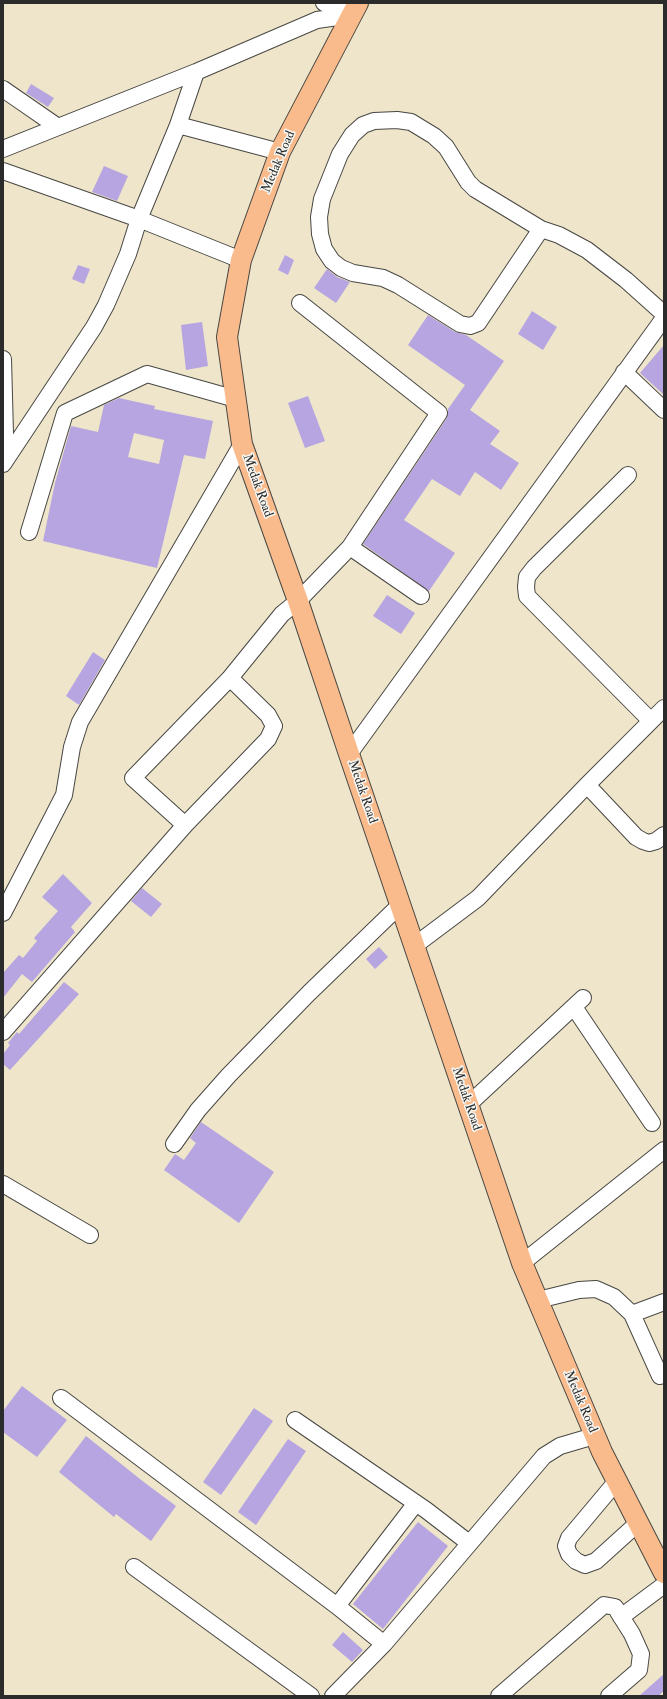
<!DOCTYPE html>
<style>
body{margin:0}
#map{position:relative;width:667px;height:1699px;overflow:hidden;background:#eee5ca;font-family:"IM FELL Double Pica",serif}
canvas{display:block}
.frame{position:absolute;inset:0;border:4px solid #2b2b2b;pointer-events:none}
</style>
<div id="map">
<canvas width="667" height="1699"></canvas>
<div class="frame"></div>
</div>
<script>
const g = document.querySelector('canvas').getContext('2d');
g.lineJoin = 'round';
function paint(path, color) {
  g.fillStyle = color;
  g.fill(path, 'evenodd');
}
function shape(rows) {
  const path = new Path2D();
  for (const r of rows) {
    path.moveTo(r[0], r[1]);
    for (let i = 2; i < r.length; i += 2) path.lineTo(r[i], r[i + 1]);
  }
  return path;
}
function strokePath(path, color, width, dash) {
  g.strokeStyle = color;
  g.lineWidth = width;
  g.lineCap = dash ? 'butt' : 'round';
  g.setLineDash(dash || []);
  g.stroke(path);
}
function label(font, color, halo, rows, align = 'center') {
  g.font = font + ' "IM FELL Double Pica",serif';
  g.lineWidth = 3;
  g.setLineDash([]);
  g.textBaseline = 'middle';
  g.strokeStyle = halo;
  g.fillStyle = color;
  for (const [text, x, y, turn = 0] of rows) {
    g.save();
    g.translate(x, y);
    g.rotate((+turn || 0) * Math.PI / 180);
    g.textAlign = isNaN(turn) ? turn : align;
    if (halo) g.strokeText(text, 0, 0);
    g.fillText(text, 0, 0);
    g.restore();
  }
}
const building = shape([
 [31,84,54,98,48,107,26,93],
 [104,166,128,176,117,201,92,192],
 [285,255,294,260,288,275,278,270],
 [78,265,90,269,84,284,72,279],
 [327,269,337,277,350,282,336,303,314,288],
 [532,311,557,327,543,350,518,334],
 [428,315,455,332,466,335,504,361,470,410,500,431,490,444,519,463,501,490,475,472,460,496,432,479,404,520,455,553,429,591,363,544,447,418,448,409,465,385,408,345],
 [202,322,208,366,186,370,181,325],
 [664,345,664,395,640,373],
 [308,396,325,441,305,448,288,403],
 [119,398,155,406,154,409,213,421,205,459,184,455,157,568,43,541,55,483,71,426,98,432,104,405],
 [134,433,164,440,159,464,128,457],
 [387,595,415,613,401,634,373,616],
 [93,652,105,660,79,705,66,696],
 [63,874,92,903,71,927,75,932,32,982,22,974,3,998,3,973,19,955,23,958,37,941,34,938,58,911,42,897],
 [142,888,162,904,151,917,131,901],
 [379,947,388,957,375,969,366,959],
 [64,982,79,994,10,1070,3,1064,3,1054,10,1045,8,1043,17,1032,19,1034],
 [201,1122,274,1172,239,1223,164,1170,175,1154,184,1160,196,1143,190,1138],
 [22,1386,67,1420,37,1457,3,1432,3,1411],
 [254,1408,273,1421,221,1495,203,1482],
 [86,1436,145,1483,176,1506,151,1541,116,1514,114,1517,59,1472],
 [288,1439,306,1451,256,1525,238,1512],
 [418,1522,448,1546,383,1629,353,1604],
 [343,1632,363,1650,352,1662,332,1645],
 [664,1674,664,1691,658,1696,639,1696]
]);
const minor = shape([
 [324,3,351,15],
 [196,72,178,125,139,219,241,260],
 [3,89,58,127],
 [178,125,280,152],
 [3,149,196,72,317,20,351,15],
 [3,171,139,219,128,254,106,305,94,327,3,464],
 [541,229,475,189,468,182,446,147,434,136,411,122,397,120,374,121,363,125,352,135,340,154,322,199,319,217,320,234,324,249,332,261,341,268,353,273,383,278,398,285,460,324,470,326,478,323,541,229,559,235,587,250,626,280,664,314],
 [300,303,439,413,350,547],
 [3,359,5,434,3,447],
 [624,372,664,410],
 [628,475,534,568,527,577,526,587,527,596,651,721],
 [29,532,65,413,147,374,236,399],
 [349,754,664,318],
 [587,785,636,837,643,841,649,843,656,841,664,835],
 [185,825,133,778,230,678],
 [3,913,64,795,72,747,80,722,242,444],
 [414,946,478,898,587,785,664,708],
 [574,1007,652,1123],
 [3,1032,185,825,268,739,274,726,268,715,230,678,282,614,298,601,350,547,421,596],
 [468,1105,583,998],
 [174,1144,198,1110,229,1075,309,993,400,905],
 [3,1184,90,1235],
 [522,1263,664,1150],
 [538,1300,579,1290,596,1289,614,1297,632,1314,660,1376],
 [632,1314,664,1302],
 [61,1398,337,1606,384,1644,544,1456,560,1446,594,1436],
 [295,1420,426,1510,469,1543],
 [616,1482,569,1538,566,1546,569,1554,576,1561,585,1565,596,1561,638,1523],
 [134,1567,311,1696],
 [337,1606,416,1503],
 [621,1617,664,1585],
 [333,1696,384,1644],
 [499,1696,604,1605,615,1607,632,1634,641,1654,639,1670,609,1696]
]);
const major = shape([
 [358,3,280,152,241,260,227,337,242,444,298,601,349,754,522,1263,602,1452,664,1573]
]);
const streetNames = [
 ["Medak Road",279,162,-67],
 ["Medak Road",257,486,70],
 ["Medak Road",362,792,71],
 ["Medak Road",466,1099,71],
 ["Medak Road",580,1402,67]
];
paint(building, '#b6a5e0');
strokePath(minor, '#484743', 18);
strokePath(major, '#484743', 22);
strokePath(minor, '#fff', 16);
strokePath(major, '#fabb8c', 20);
label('13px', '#2b2b2b', '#f6f6f2', streetNames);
</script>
